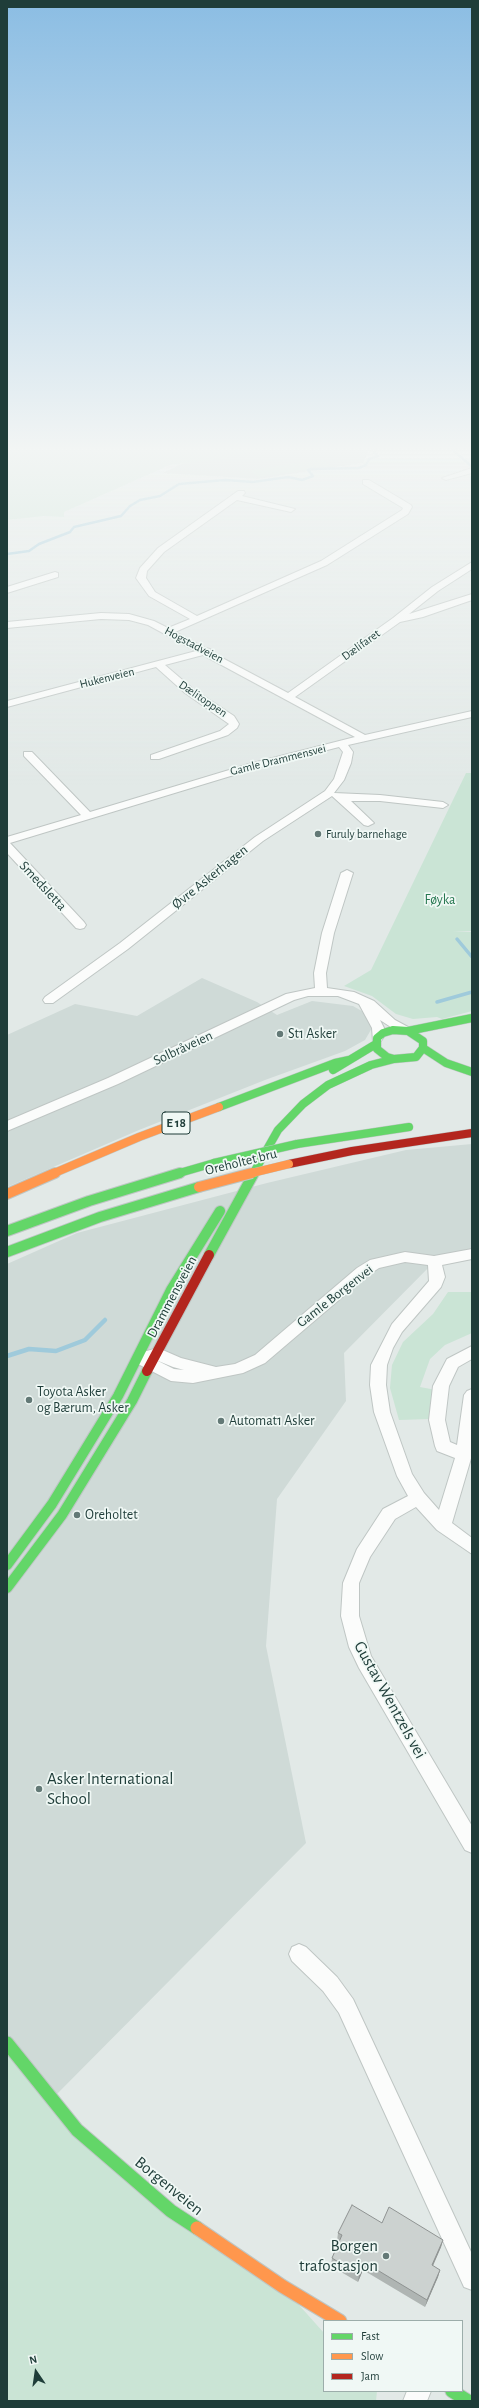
<!DOCTYPE html>
<meta charset="utf-8">
<style>
body{margin:0}
#map{position:relative;width:479px;height:2408px;overflow:hidden;background:#e2e9e7;font-family:"Alegreya Sans",sans-serif}
canvas{display:block}
.frame{position:absolute;inset:0;border:8px solid #1f3d39;pointer-events:none}
.legend{position:absolute;left:323px;top:2320px;width:140px;height:72px;box-sizing:border-box;background:#f0f8f5;border:1px solid #9cadaa;margin:0;padding:5px 7px;list-style:none;font-size:12px;color:#1f3d39}
.legend li{display:flex;align-items:center;gap:8px;height:20px}
.legend b{width:20px;border:1px solid #9cadaa}
.north{position:absolute;left:16px;top:2352px;width:40px;height:40px;-webkit-text-stroke:3px #f0f8f5;paint-order:stroke;rotate:347deg;font-size:11px;font-weight:700;line-height:16px;text-align:center;color:#1f3d39}
.north::after{content:'';display:block;margin:auto;width:14px;height:18px;background:#1f3d39;clip-path:polygon(50% 0,100% 100%,50% 72%,0 100%)}
</style>
<div id="map">
<canvas width="479" height="2408"></canvas>
<div class="frame"></div>
<ul class="legend">
<li><b style="height:5px;background:#63d668"></b>Fast</li>
<li><b style="height:5px;background:#ff974d"></b>Slow</li>
<li><b style="height:5px;background:#b3261e"></b>Jam</li>
</ul>
<div class="north">N</div>
</div>
<script>
const g = document.querySelector('canvas').getContext('2d');
g.lineJoin = 'round';
function paint(path, color) {
  g.fillStyle = color;
  g.fill(path, 'evenodd');
}
function shape(rows) {
  const path = new Path2D();
  for (const r of rows) {
    path.moveTo(r[0], r[1]);
    for (let i = 2; i < r.length; i += 2) path.lineTo(r[i], r[i + 1]);
  }
  return path;
}
function strokePath(path, color, width, dash) {
  g.strokeStyle = color;
  g.lineWidth = width;
  g.lineCap = dash ? 'butt' : 'round';
  g.setLineDash(dash || []);
  g.stroke(path);
}
function label(font, color, halo, rows, align = 'center') {
  g.font = font + ' "Alegreya Sans",sans-serif';
  g.lineWidth = 3.5;
  g.setLineDash([]);
  g.textBaseline = 'middle';
  g.strokeStyle = halo;
  g.fillStyle = color;
  for (const [text, x, y, turn = 0] of rows) {
    g.save();
    g.translate(x, y);
    g.rotate((+turn || 0) * Math.PI / 180);
    g.textAlign = isNaN(turn) ? turn : align;
    if (halo) g.strokeText(text, 0, 0);
    g.fillText(text, 0, 0);
    g.restore();
  }
}
const built = shape([
 [212,450,369,450,363,463,258,479,162,473],
 [202,978,257,1002,277,1015,312,1001,353,1006,367,1014,372,1022,372,1028,365,1040,345,1051,265,1080,139,1130,7,1187,7,1035,75,1004,137,1016],
 [472,1144,472,1252,436,1260,344,1353,346,1401,277,1499,266,1646,306,1843,55,2096,7,2036,7,1264,77,1233,267,1183,406,1150]
]);
const green = shape([
 [7,450,263,450,221,459,170,465,64,512,64,517,44,516,7,520],
 [323,459,332,466,258,477,251,470],
 [466,773,472,773,472,931,453,932,472,932,472,1011,442,1019,437,1017,413,1019,396,1014,372,996,344,986,371,970],
 [448,1292,472,1292,472,1333,445,1345,430,1359,420,1387,436,1390,430,1419,399,1420,390,1388,392,1365,403,1342,433,1314],
 [7,2048,76,2133,282,2286,324,2333,324,2391,377,2391,376,2401,7,2401]
]);
const streamFar2 = shape([
 [453,450,471,466],
 [471,477,472,487],
 [7,554,29,551,39,544,70,532,74,527,121,516,130,506,140,500,160,496,179,484,225,480,253,482,288,477,302,480,313,476,308,470,310,469,359,468,366,465,369,459,378,456,374,453,375,450]
]);
const streamFar1 = shape([
 [457,939,472,957],
 [437,1002,472,992]
]);
const stream = shape([
 [7,1356,29,1349,56,1351,85,1340,105,1320]
]);
const street = shape([
 [472,468,472,473,446,480,442,478,472,468],
 [363,480,369,480,411,505,412,507,408,514,327,565,175,632,205,648,210,649,211,652,288,693,393,618,432,587,472,562,472,569,438,591,409,614,472,594,472,600,423,617,400,622,295,697,365,735,472,711,472,717,348,745,353,752,351,763,344,780,334,793,380,795,443,802,448,805,443,808,380,801,351,801,374,823,368,826,364,825,332,796,263,841,128,949,53,1003,45,1003,43,1000,45,997,120,943,255,837,325,791,334,779,343,752,339,747,257,768,10,843,84,922,86,925,84,928,80,929,76,928,7,853,7,837,81,815,24,756,24,752,32,752,90,812,249,764,355,737,203,655,165,665,193,689,234,716,239,724,237,728,228,735,159,759,151,759,151,755,220,731,229,724,185,693,156,667,7,707,7,701,196,651,148,625,129,620,101,619,7,628,7,622,101,613,129,614,154,621,168,628,190,619,149,596,136,578,140,568,158,548,238,491,244,491,245,493,242,496,295,509,291,512,237,500,164,552,147,571,146,578,155,592,197,616,321,561,402,510,403,508,363,484,363,480],
 [55,572,58,573,58,577,7,593,7,587,55,572],
 [347,870,353,873,334,933,326,973,327,988,354,992,374,1001,395,1020,408,1027,410,1030,408,1033,400,1033,380,1020,384,1028,383,1038,381,1041,373,1041,372,1028,359,1004,338,996,308,996,294,1000,118,1084,7,1131,7,1121,108,1078,286,994,315,988,314,973,322,933,341,873,347,870],
 [472,1249,472,1259,442,1265,445,1277,441,1287,402,1332,393,1348,387,1365,386,1385,390,1412,412,1474,424,1493,439,1510,455,1458,437,1451,435,1446,429,1420,433,1386,447,1359,472,1346,472,1359,458,1367,449,1386,445,1420,450,1442,457,1445,464,1395,467,1391,472,1389,472,1455,452,1523,472,1538,472,1554,437,1530,416,1507,395,1519,370,1557,359,1583,359,1616,371,1656,472,1826,472,1853,465,1850,359,1668,349,1647,341,1616,343,1583,357,1549,383,1509,408,1496,397,1476,374,1412,370,1385,371,1365,392,1324,429,1281,428,1265,405,1262,379,1268,367,1276,265,1363,243,1373,193,1383,171,1381,138,1364,135,1360,143,1352,158,1348,181,1358,216,1367,235,1364,255,1355,357,1268,370,1260,405,1252,434,1256,472,1249],
 [156,1360,173,1367,184,1370,174,1369,156,1360],
 [299,1944,306,1947,337,1977,353,1999,472,2254,472,2290,464,2287,339,2013,323,1991,292,1961,289,1954,292,1947,299,1944],
 [407,2391,431,2391,427,2401,403,2401,407,2391]
]);
const fastFar2 = shape([
 [393,1030,408,1031,423,1041,423,1048,416,1057,394,1059,387,1057,377,1049,377,1038,383,1033,393,1030],
 [408,1031,472,1018],
 [423,1048,446,1063,472,1072],
 [333,1070,376,1044],
 [219,1107,335,1063,349,1060],
 [297,1144,409,1127],
 [176,1174,214,1163],
 [253,1174,278,1130,303,1104,328,1085,371,1065,394,1059]
]);
const fastFar1 = shape([
 [7,1231,89,1201,180,1173],
 [7,1252,100,1217,199,1187],
 [209,1255,254,1173],
 [7,1565,52,1504,118,1396,171,1290,220,1211],
 [7,1588,62,1515,132,1401,147,1371]
]);
const fast = shape([
 [7,2043,77,2130,171,2211,197,2228],
 [452,2391,468,2401]
]);
const slowFar2 = shape([
 [52,1174,139,1137,219,1107]
]);
const slowFar1 = shape([
 [7,1194,55,1173]
]);
const slow = shape([
 [197,2228,282,2286,340,2321]
]);
const jamFar1 = shape([
 [289,1164,352,1151,472,1133]
]);
const jam = shape([
 [147,1371,209,1255]
]);
const fastBridge = shape([
 [214,1163,297,1144]
]);
const slowBridgeFar1 = shape([
 [248,1174,289,1164]
]);
const slowBridge = shape([
 [199,1187,252,1173]
]);
const wall = shape([
 [382,2223,443,2240,441,2247,433,2266,440,2270,438,2277,425,2307,363,2270,358,2282,331,2266,332,2258,339,2242,337,2241,338,2233]
]);
const shadedWall = shape([
 [443,2240,441,2247,430,2272,432,2265],
 [364,2262,363,2270,358,2282,359,2275],
 [440,2270,438,2277,425,2307,427,2300]
]);
const building = shape([
 [352,2205,382,2223,389,2207,443,2240,432,2265,440,2270,427,2300,364,2262,359,2275,332,2258,342,2235,338,2233,352,2205]
]);
const markers = [
 [318,834,4,"#637976"],
 [280,1034,4,"#637976"],
 [29,1400,4,"#637976"],
 [221,1421,4,"#637976"],
 [77,1515,4,"#637976"],
 [39,1789,4,"#637976"],
 [386,2256,4,"#637976"]
];
const farStreetnames = [
 ["Hogstadveien",194,645,28],
 ["Dælifaret",361,645,-36],
 ["Hukenveien",107,678,-14],
 ["Dælitoppen",203,699,34],
 ["Gamle Drammensvei",278,760,-14]
];
const farPoinames = [
 ["Furuly barnehage",326,834]
];
const shields = [
 [176,1123,28]
];
const shieldNames = [
 ["E 18",176,1123]
];
const streetNames = [
 ["Øvre Askerhagen",210,877,-39],
 ["Smedsletta",43,886,47],
 ["Solbråveien",183,1048,-25],
 ["Oreholtet bru",241,1162,-14],
 ["Gamle Borgenvei",335,1296,-38],
 ["Drammensveien",172,1297,-62]
];
const parkNames = [
 ["Føyka",440,900]
];
const poiNames = [
 ["St1 Asker",288,1034],
 ["Toyota Asker",37,1392],
 ["og Bærum, Asker",37,1408],
 ["Automat1 Asker",229,1421],
 ["Oreholtet",85,1515]
];
const nearStreetnames = [
 ["Gustav Wentzels vei",390,1700,61],
 ["Borgenveien",169,2186,39]
];
const nearPoinames = [
 ["Asker International",47,1779],
 ["School",47,1799],
 ["Borgen",378,2246,"right"],
 ["trafostasjon",378,2266,"right"]
];
paint(built, '#cfdad7');
paint(green, '#cae4d5');
strokePath(streamFar2, '#9fcadb', 2.5);
strokePath(streamFar1, '#9fcadb', 3.5);
strokePath(stream, '#9fcadb', 4.5);
strokePath(street, '#bfc6c4', 2);
strokePath(fastFar2, '#bec6c4', 9);
strokePath(fastFar1, '#bec6c4', 12);
strokePath(fast, '#bec6c4', 15);
strokePath(slowFar2, '#bec6c4', 9);
strokePath(slowFar1, '#bec6c4', 12);
strokePath(slow, '#bec6c4', 15);
strokePath(jamFar1, '#bec6c4', 9);
strokePath(jam, '#bec6c4', 12);
paint(street, '#fbfcfb');
strokePath(fastFar2, '#63d668', 8);
strokePath(fastFar1, '#63d668', 10);
strokePath(fast, '#63d668', 13);
strokePath(slowFar2, '#ff974d', 8);
strokePath(slowFar1, '#ff974d', 10);
strokePath(slow, '#ff974d', 13);
strokePath(jamFar1, '#b3261e', 8);
strokePath(jam, '#b3261e', 10);
strokePath(fastBridge, '#bbc5c3', 9, []);
strokePath(slowBridgeFar1, '#bbc5c3', 9, []);
strokePath(slowBridge, '#bbc5c3', 12, []);
strokePath(fastBridge, '#63d668', 8);
strokePath(slowBridgeFar1, '#ff974d', 8);
strokePath(slowBridge, '#ff974d', 10);
paint(wall, '#afb5b3');
paint(shadedWall, '#8f9392');
paint(building, '#ccd2d0');
strokePath(building, '#8f9392', 1);
const sky = g.createLinearGradient(0, 0, 0, 787);
sky.addColorStop(0, '#8bbde3');
sky.addColorStop(0.57, '#f2f5f4');
sky.addColorStop(1, '#f2f5f400');
g.fillStyle = sky;
g.fillRect(0, 0, 479, 787);
for (const [x, y, r, color] of markers) {
  const dot = new Path2D();
  dot.arc(x, y, r, 0, 2 * Math.PI);
  g.fillStyle = color;
  g.fill(dot);
  strokePath(dot, '#f0f8f5', 1.5);
}
label('12px', '#1f3d39', '#f0f8f5', farStreetnames);
label('12px', '#1f3d39', '#f0f8f5', farPoinames, 'left');
for (const [x, y, w] of shields) {
  const box = new Path2D();
  box.roundRect(x - w / 2, y - 11, w, 22, 3);
  g.fillStyle = '#f0f8f5';
  g.fill(box);
  strokePath(box, '#1f3d39', 1);
}
label('bold 13px', '#1f3d39', null, shieldNames);
label('14px', '#1f3d39', '#f0f8f5', streetNames);
label('14px', '#267750', '#f0f8f5', parkNames);
label('14px', '#1f3d39', '#f0f8f5', poiNames, 'left');
label('17px', '#1f3d39', '#f0f8f5', nearStreetnames);
label('17px', '#1f3d39', '#f0f8f5', nearPoinames, 'left');
</script>
